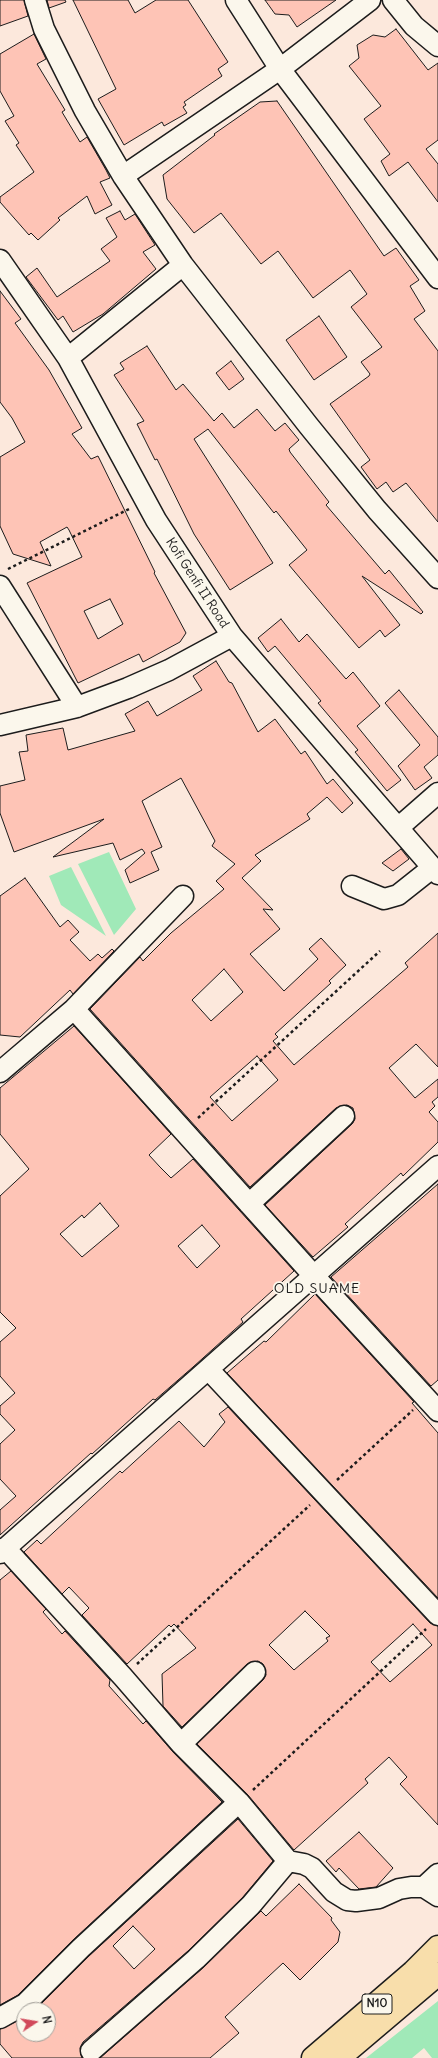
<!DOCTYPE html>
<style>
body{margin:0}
#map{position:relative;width:438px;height:2058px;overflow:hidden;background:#fce8dc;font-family:Delius,sans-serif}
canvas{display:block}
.north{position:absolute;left:16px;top:2002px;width:40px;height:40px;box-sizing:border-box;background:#fbf7ec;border:1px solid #a29f99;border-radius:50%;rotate:78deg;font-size:11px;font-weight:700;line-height:16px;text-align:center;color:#1c1c1c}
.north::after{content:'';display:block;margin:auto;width:14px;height:18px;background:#d1495b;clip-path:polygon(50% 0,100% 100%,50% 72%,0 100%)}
</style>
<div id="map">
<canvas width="438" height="2058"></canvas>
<div class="north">N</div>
</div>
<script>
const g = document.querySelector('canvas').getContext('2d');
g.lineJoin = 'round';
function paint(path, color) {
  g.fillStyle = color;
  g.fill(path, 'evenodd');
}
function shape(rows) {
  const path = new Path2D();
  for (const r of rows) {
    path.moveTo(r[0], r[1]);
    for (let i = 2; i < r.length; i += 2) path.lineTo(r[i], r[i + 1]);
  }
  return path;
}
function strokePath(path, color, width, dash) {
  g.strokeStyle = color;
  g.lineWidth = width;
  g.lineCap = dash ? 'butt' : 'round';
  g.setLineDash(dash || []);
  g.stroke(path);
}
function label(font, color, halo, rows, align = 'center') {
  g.font = font + ' Delius,sans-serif';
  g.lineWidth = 3.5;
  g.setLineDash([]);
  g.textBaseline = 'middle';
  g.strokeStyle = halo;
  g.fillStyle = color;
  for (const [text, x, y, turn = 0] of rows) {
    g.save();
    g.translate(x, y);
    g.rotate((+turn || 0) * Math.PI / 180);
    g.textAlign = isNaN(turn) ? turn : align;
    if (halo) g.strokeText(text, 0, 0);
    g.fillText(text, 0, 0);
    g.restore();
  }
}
const green = shape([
 [109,852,136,909,114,935,78,864],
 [71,867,106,936,61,905,49,876],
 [438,2001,438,2058,432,2058,424,2048,412,2058,366,2058]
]);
const building = shape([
 [0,0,24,0,28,16,0,26,0,0],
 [47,0,65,0,66,2,49,8,47,0],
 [73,0,128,0,135,13,156,0,188,0,228,62,218,69,222,76,184,102,186,105,183,107,187,113,164,126,162,122,124,145,98,99,116,89,73,0],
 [265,0,336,0,297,27,289,15,275,14,265,0],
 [396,29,428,70,438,63,438,140,426,149,438,164,438,202,408,162,389,176,381,161,390,154,364,119,381,106,349,66,359,58,357,45,373,35,385,37,396,29],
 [34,34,46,59,37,64,65,110,62,112,80,142,87,137,106,170,110,178,100,182,112,205,95,214,87,196,58,218,60,220,38,240,31,233,29,235,0,202,0,197,34,172,16,145,19,143,5,121,14,116,0,91,0,54,34,34],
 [277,101,384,256,396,248,419,280,410,286,425,311,414,319,438,351,438,522,406,483,393,492,386,482,377,489,361,467,370,460,330,404,369,376,370,374,361,362,382,347,351,307,367,294,350,270,313,298,278,251,261,264,221,213,194,233,167,199,163,175,215,135,214,134,260,102,277,101],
 [120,211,125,220,135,214,155,245,143,252,156,269,103,314,73,332,63,316,58,320,26,277,37,268,57,297,110,261,101,249,117,237,106,218,120,211],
 [0,291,21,319,15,323,49,370,82,428,72,434,91,459,98,456,155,572,154,573,186,633,180,642,143,662,139,654,78,683,27,583,82,557,69,530,67,527,40,542,51,566,13,554,0,526,0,457,25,442,12,418,0,402,0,291],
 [110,599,123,624,98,639,84,611,110,599],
 [319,316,347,357,314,380,286,340,319,316],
 [147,346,176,390,183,384,214,421,222,413,234,428,257,409,275,431,285,423,299,440,289,449,290,452,329,502,326,505,385,574,389,570,423,612,421,614,362,576,400,625,385,637,380,630,359,648,289,565,307,550,276,511,274,513,208,429,194,439,273,563,230,590,194,534,157,459,155,460,137,424,144,421,114,375,124,369,120,363,147,346],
 [231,361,244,379,229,390,216,373,231,361],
 [281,619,299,642,307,634,346,679,353,672,380,706,357,726,401,780,387,791,355,752,358,750,318,703,321,701,275,646,268,652,258,638,281,619],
 [216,661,229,682,232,683,258,732,275,719,301,754,305,751,327,784,333,779,353,803,342,813,327,797,307,814,310,819,255,855,261,861,242,878,273,910,263,909,280,929,250,954,284,991,318,959,309,949,321,938,346,965,329,981,331,983,275,1034,278,1037,273,1041,294,1065,408,967,405,963,438,933,438,1067,416,1044,389,1068,415,1098,438,1079,438,1097,432,1102,435,1106,429,1112,438,1122,438,1142,403,1176,401,1173,345,1224,348,1227,313,1257,265,1205,352,1124,355,1119,353,1108,347,1105,336,1108,250,1187,90,1009,140,957,143,961,171,933,224,889,216,881,235,864,212,846,215,841,181,778,142,801,162,847,151,852,159,870,130,883,125,870,145,853,142,849,120,860,113,843,53,857,104,819,14,852,0,813,0,786,25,780,19,752,28,751,26,735,63,728,68,750,135,731,125,714,148,701,157,716,202,690,193,676,216,661],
 [224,969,243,992,211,1021,192,1000,224,969],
 [257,1056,278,1080,232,1121,210,1097,257,1056],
 [399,690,438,737,438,755,424,767,432,778,415,790,398,766,420,745,385,703,399,690],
 [401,849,409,859,393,871,382,863,401,849],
 [25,878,60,927,68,920,79,932,70,940,90,961,98,954,102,958,112,949,114,951,73,994,70,990,20,1037,0,1035,0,896,25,878],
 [74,1026,171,1134,149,1155,160,1167,171,1178,193,1159,294,1271,241,1319,243,1322,193,1367,155,1400,153,1399,92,1454,91,1453,0,1535,0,1510,16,1496,0,1479,0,1444,15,1430,0,1414,0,1406,15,1393,0,1376,0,1342,16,1328,0,1312,0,1196,29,1169,0,1134,0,1088,74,1026],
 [100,1203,119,1226,82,1257,60,1234,82,1215,84,1218,100,1203],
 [202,1225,220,1246,197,1268,178,1246,202,1225],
 [438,1184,438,1380,431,1386,331,1277,438,1184],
 [315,1294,414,1402,412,1403,438,1433,438,1598,227,1373,264,1341,266,1342,315,1294],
 [228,1407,430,1623,438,1626,438,1825,400,1784,407,1777,389,1757,365,1779,368,1783,294,1850,248,1795,197,1744,263,1680,266,1675,263,1664,258,1661,247,1664,182,1727,163,1706,162,1674,196,1648,174,1624,171,1627,169,1625,127,1664,82,1615,89,1608,69,1587,62,1594,24,1552,37,1540,41,1544,120,1471,122,1473,179,1421,204,1447,225,1422,219,1414,228,1407],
 [305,1611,330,1636,326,1638,328,1641,294,1670,269,1645,305,1611],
 [413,1624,432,1645,390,1682,371,1662,413,1624],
 [11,1571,46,1609,43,1612,62,1634,65,1631,110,1680,109,1686,143,1724,146,1721,173,1752,222,1802,73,1940,18,1995,0,2005,0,1580,11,1571],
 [238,1819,273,1861,243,1897,188,1951,83,2042,80,2048,82,2058,12,2058,0,2044,0,2029,24,2018,24,2034,48,2034,48,2010,35,2010,89,1956,238,1819],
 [133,1926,155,1949,134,1969,113,1946,133,1926],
 [359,1832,393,1868,376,1887,359,1889,339,1868,336,1872,326,1861,359,1832],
 [299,1884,332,1918,331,1920,340,1932,338,1942,300,1980,283,1963,225,2017,239,2033,210,2058,100,2058,204,1967,261,1911,266,1916,299,1884]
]);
const path = shape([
 [8,569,129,509],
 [198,1118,380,951],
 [337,1480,413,1410],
 [137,1664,310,1505],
 [253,1790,426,1629]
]);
const minor = shape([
 [35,0,44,29,85,111,123,176,183,265,308,425,377,510,438,578],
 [236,0,280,69,438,278],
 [393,0,414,26,438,46],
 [123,176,280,69,370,0],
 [0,260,68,358,156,520,232,636,438,874],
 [68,358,183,265],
 [0,586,77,707],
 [0,725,77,707,128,688,169,670,232,636],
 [398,828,438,793],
 [352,886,384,899,398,895,432,868],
 [74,1009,183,896],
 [0,1072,74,1009,314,1276,438,1411],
 [249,1204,344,1116],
 [209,1370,438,1615],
 [5,1548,123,1677,181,1744,239,1802,288,1861,304,1864,312,1868,334,1892,347,1900,356,1901,379,1898,399,1889,411,1887,424,1887,438,1896],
 [0,1553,438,1166],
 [181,1744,255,1672],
 [424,1887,438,1874],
 [0,2018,25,2004,81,1948,239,1802],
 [91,2051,196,1959,251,1905,288,1861]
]);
const highway = shape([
 [313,2058,413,1972,438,1947],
 [339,2058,438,1974]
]);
const shields = [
 [377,2004,30]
];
const shieldNames = [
 ["N10",377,2004]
];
const streetNames = [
 ["Kofi Genfi II Road",197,583,57]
];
const neighbourhoodNames = [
 ["OLD SUAME",317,1289]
];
paint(green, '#a0e9b8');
paint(building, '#fec4b6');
strokePath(building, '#1c1c1c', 1);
strokePath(minor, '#1c1c1c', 23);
strokePath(highway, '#1c1c1c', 25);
strokePath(path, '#1c1c1c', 2.5, [3, 3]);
strokePath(minor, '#fbf7ec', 20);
strokePath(highway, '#f8deab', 22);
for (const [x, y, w] of shields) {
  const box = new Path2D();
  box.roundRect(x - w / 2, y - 10, w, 20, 3);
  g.fillStyle = '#fbf7ec';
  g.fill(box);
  strokePath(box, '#1c1c1c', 1);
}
label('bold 12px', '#1c1c1c', null, shieldNames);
label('13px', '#1c1c1c', '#fbf7ec', streetNames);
g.letterSpacing = '1px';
label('14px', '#1c1c1c', '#fbf7ec', neighbourhoodNames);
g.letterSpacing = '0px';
</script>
